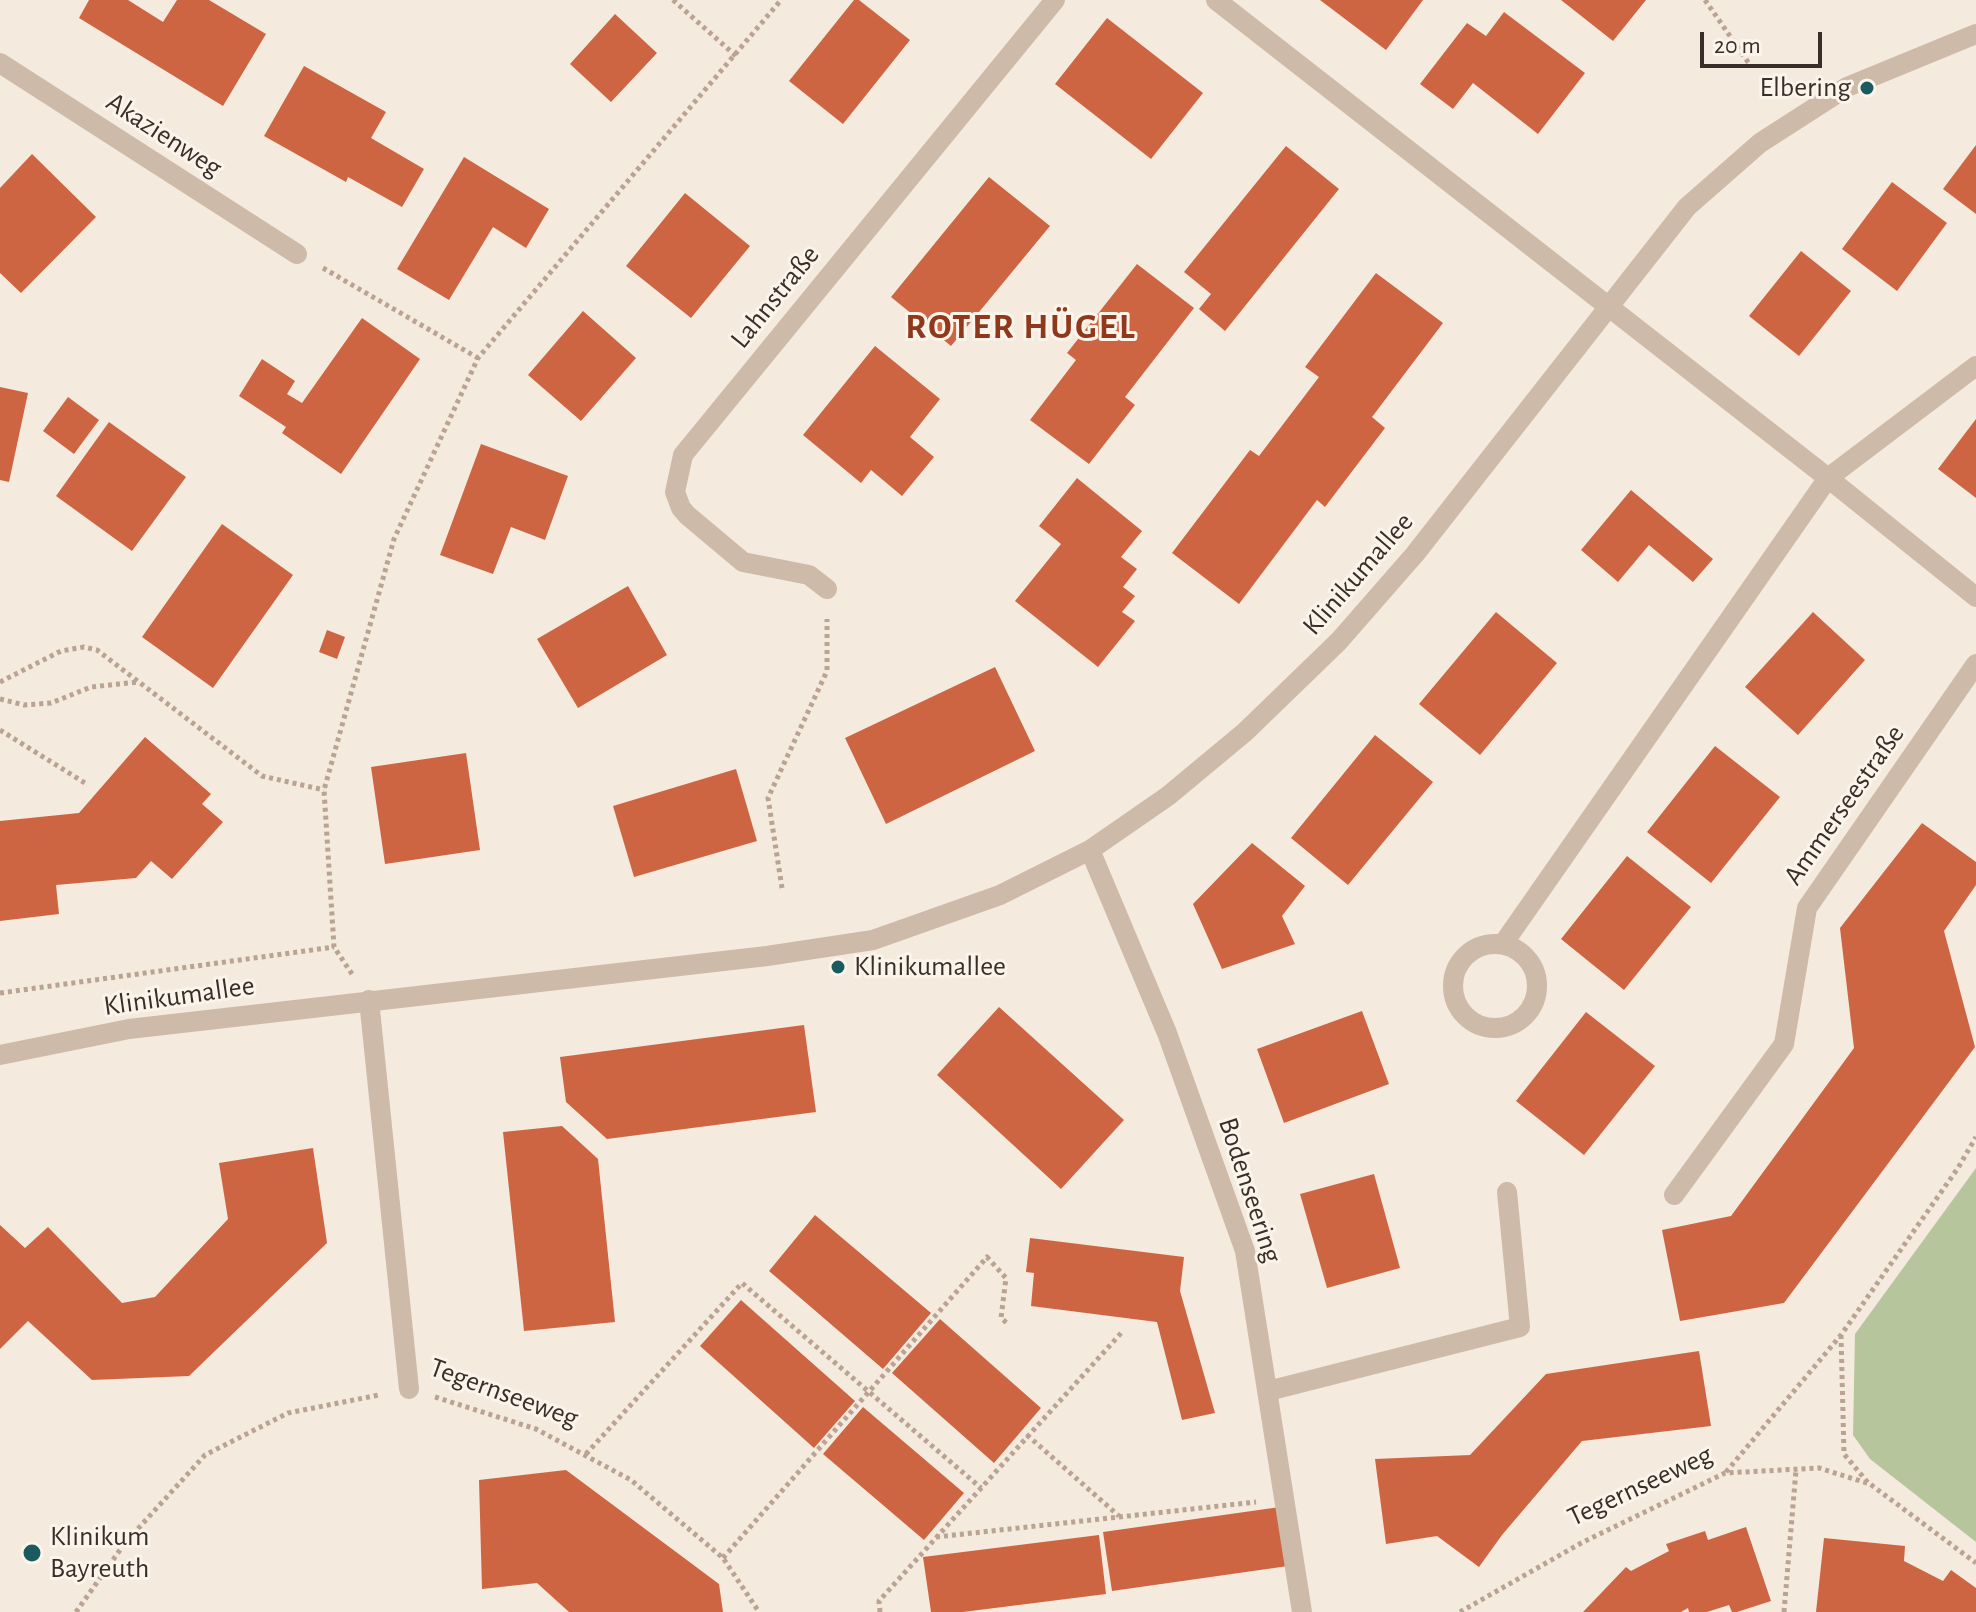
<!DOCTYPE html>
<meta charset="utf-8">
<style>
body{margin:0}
#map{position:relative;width:1976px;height:1612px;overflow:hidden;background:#f4eade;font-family:"Alegreya Sans",sans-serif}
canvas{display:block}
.scale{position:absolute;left:1700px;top:32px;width:122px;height:36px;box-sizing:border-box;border:4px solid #3a2e29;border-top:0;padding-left:10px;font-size:24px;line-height:28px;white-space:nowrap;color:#3a2e29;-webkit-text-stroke:6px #fbf4eb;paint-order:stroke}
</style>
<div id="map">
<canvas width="1976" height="1612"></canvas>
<div class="scale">20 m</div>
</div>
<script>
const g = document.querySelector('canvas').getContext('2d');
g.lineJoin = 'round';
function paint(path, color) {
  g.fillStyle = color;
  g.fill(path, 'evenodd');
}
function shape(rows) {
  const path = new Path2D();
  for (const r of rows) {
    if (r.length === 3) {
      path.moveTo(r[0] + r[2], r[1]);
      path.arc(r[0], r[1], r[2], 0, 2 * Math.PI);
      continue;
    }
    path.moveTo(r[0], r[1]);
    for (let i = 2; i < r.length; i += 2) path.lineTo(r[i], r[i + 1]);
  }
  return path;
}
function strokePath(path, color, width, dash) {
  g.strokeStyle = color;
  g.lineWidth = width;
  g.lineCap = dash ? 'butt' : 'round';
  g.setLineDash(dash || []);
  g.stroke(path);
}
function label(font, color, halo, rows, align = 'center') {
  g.font = font + ' "Alegreya Sans",sans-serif';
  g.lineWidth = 6;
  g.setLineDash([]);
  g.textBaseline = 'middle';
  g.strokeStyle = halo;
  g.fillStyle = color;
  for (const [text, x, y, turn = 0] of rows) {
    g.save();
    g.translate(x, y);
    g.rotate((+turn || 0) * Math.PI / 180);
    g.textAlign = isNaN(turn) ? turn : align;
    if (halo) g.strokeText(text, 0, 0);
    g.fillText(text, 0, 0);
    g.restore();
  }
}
const green = shape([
 [1976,1168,1976,1542,1870,1459,1853,1435,1855,1334]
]);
const building = shape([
 [89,0,128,0,163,22,177,0,209,0,266,34,223,106,79,18],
 [854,0,859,0,910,40,843,124,789,81],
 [1320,0,1423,0,1386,50],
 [1561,0,1646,0,1613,41],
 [1504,12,1585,73,1538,134,1473,83,1453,109,1420,84,1467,23,1486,36],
 [615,14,657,53,611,102,570,64],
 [1107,18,1203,93,1151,159,1055,84],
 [304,66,386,112,371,138,424,169,402,207,348,177,346,182,264,136],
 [1976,145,1976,214,1943,189],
 [1286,146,1339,189,1225,331,1199,309,1211,294,1184,272],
 [32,154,96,217,21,293,0,273,0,188],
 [464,157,549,209,526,248,493,227,449,300,397,269],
 [989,177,1050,226,951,346,891,297],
 [1892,182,1947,223,1897,291,1842,249],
 [685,193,750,246,691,318,626,266],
 [1801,251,1851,291,1799,356,1749,316],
 [1137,264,1194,308,1125,397,1135,405,1089,464,1030,420,1076,360,1067,353],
 [1376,273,1443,323,1372,417,1385,428,1325,507,1317,500,1239,604,1172,553,1250,450,1259,456,1319,377,1305,367],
 [583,311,636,358,581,421,528,375],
 [362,318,420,359,341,474,282,433,286,427,239,396,262,359,295,381,287,394,302,403],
 [875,346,940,399,910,437,934,457,902,496,871,470,861,483,803,435],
 [0,387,28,393,9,482,0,480],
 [68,397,99,420,74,454,43,431],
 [1976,419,1976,498,1938,469],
 [109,422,186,477,132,551,56,496],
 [481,444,568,476,545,540,511,527,493,574,440,555],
 [1077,478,1142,531,1121,557,1137,569,1123,587,1135,596,1122,612,1135,621,1098,667,1015,601,1061,544,1039,526],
 [1631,490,1713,559,1693,582,1649,545,1618,582,1581,550],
 [222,524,293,575,213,688,142,637],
 [628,586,667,655,578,708,537,639],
 [1496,612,1557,663,1480,755,1419,704],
 [1813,612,1865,660,1798,735,1745,687],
 [327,630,345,637,337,659,319,652],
 [995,667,1035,751,886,824,845,738],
 [1375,735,1433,782,1348,885,1291,838],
 [145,737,211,794,202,804,223,822,172,879,151,861,136,878,56,885,59,914,0,921,0,821,79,813],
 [1715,746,1780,797,1711,883,1647,832],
 [466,753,480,850,385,864,371,767],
 [736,769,757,841,634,877,613,806],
 [1922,823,1976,862,1976,885,1944,931,1975,1047,1784,1303,1680,1321,1662,1230,1731,1216,1854,1048,1840,928],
 [1252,843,1305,886,1282,916,1295,944,1222,969,1193,904],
 [1627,856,1691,907,1624,990,1561,939],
 [999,1007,1124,1120,1061,1189,937,1075],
 [1362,1011,1389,1084,1284,1123,1257,1049],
 [1586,1012,1655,1066,1584,1155,1516,1101],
 [804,1025,816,1112,607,1139,566,1102,560,1057],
 [562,1126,598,1159,615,1322,524,1331,503,1132],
 [313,1148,327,1243,189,1376,92,1380,28,1321,0,1349,0,1225,25,1248,48,1227,122,1303,155,1297,228,1219,219,1163],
 [1374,1174,1400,1268,1327,1288,1300,1194],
 [815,1215,931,1313,883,1369,769,1271],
 [1030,1238,1184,1257,1180,1291,1215,1413,1182,1420,1157,1322,1031,1306,1034,1273,1026,1272],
 [741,1300,855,1401,814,1448,700,1346],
 [940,1319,1041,1408,994,1463,892,1373],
 [1699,1351,1711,1426,1582,1441,1502,1535,1479,1567,1437,1536,1386,1544,1375,1459,1470,1455,1546,1374],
 [863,1407,964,1493,924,1540,823,1454],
 [566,1470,719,1584,723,1612,569,1612,537,1583,482,1589,479,1480],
 [1280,1507,1288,1566,1112,1591,1103,1532],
 [1746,1527,1771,1601,1737,1612,1732,1612,1729,1605,1707,1612,1689,1612,1688,1608,1681,1612,1583,1612,1626,1567,1631,1571,1669,1551,1666,1544,1705,1531,1708,1540],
 [1099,1535,1106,1594,963,1612,931,1612,923,1557],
 [1824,1538,1905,1546,1904,1561,1943,1581,1951,1570,1976,1588,1976,1612,1816,1612]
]);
const path = shape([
 [673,0,736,56],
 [1705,0,1750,65],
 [323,268,478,358],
 [0,682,61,651,84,647,97,650,262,776,324,790],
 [0,699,24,705,51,703,91,687,138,682],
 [0,730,85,783],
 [782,888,768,798,827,671,827,619],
 [352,974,334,947,324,790,394,539,478,358,781,0],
 [0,993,334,947],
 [1841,1335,1844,1454,1869,1484],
 [435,1397,536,1429,631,1480,723,1558,759,1612],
 [1027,1435,1119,1516],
 [586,1454,742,1283,981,1488],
 [1726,1472,1841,1335,1958,1168,1976,1137],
 [936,1537,1256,1502],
 [723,1558,987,1257,1006,1278,1001,1318,1008,1324],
 [76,1612,125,1543,205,1455,288,1413,379,1395],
 [880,1612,879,1601,1123,1331],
 [1460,1612,1583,1542,1725,1473,1819,1468,1870,1484,1976,1563],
 [1784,1612,1796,1470]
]);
const minor = shape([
 [1216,0,1828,478,1976,597],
 [0,63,297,254],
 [827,589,809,575,743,562,687,515,681,508,675,492,683,455,1055,0],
 [1090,850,1167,1033,1245,1251,1302,1612],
 [1495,986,42],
 [1503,944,1828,478,1976,366],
 [369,1000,409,1389],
 [0,1055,129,1029,767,956,873,940,1000,895,1090,850,1168,796,1245,732,1339,641,1415,554,1687,207,1760,143,1847,87,1976,34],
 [1674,1195,1784,1044,1807,908,1976,664],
 [1268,1391,1520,1327,1507,1192]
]);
const markers = [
 [1867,88,8,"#1b5a5f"],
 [838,967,8,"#1b5a5f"],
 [32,1553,10,"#1b5a5f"]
];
const poiNames = [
 ["Elbering",1851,88,"right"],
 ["Klinikumallee",854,967],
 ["Klinikum",50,1537],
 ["Bayreuth",50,1569]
];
const streetNames = [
 ["Akazienweg",164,135,33],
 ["Lahnstraße",775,297,-51],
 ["Klinikumallee",1358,574,-49],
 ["Ammerseestraße",1844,805,-55],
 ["Klinikumallee",179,996,-8],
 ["Bodenseering",1250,1190,72],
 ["Tegernseeweg",504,1393,20],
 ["Tegernseeweg",1640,1486,-25]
];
const districtNames = [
 ["ROTER HÜGEL",1021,327]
];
paint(green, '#b7c59c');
paint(building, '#ce6542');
strokePath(path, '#baa392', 5, [4, 4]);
strokePath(minor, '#cebaa8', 20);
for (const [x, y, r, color] of markers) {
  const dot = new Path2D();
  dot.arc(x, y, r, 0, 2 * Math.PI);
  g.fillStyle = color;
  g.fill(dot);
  strokePath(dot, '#fbf4eb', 3);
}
label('28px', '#3a2e29', '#fbf4eb', poiNames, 'left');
label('28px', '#3a2e29', '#fbf4eb', streetNames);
g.letterSpacing = '2px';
label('bold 36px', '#8f381c', '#fbf4eb', districtNames);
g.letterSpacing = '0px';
</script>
